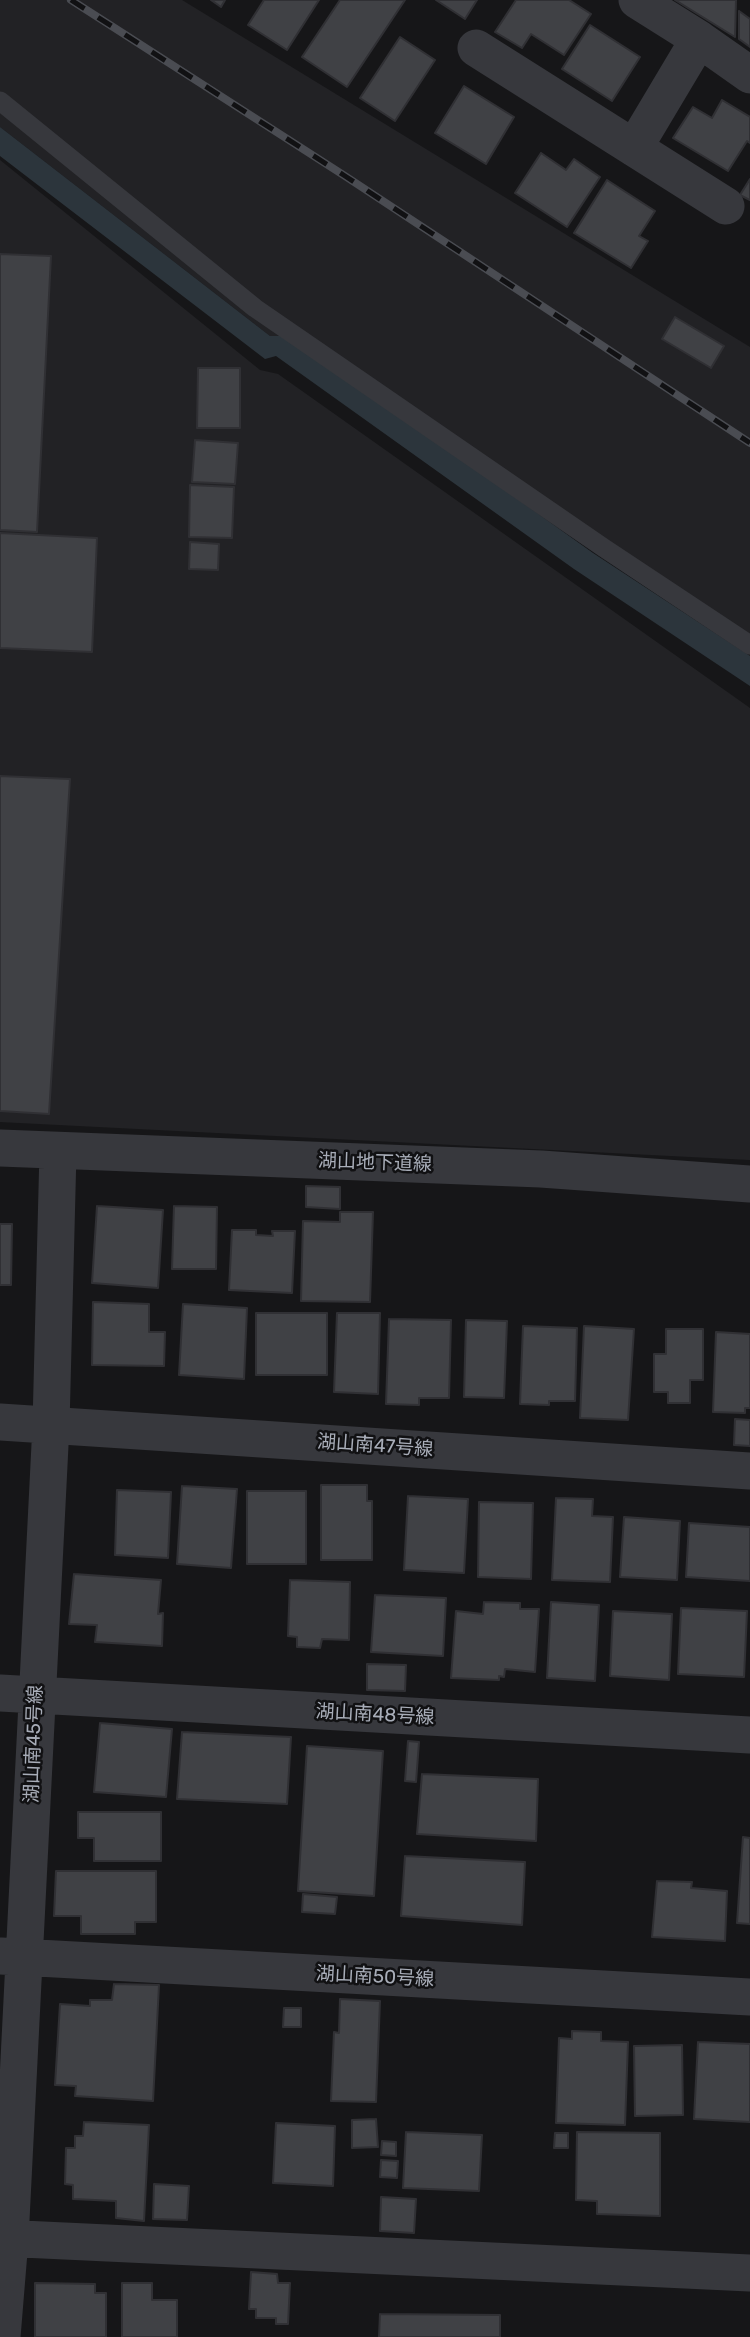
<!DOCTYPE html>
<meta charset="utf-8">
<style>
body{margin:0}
canvas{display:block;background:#161618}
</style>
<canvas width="750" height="2337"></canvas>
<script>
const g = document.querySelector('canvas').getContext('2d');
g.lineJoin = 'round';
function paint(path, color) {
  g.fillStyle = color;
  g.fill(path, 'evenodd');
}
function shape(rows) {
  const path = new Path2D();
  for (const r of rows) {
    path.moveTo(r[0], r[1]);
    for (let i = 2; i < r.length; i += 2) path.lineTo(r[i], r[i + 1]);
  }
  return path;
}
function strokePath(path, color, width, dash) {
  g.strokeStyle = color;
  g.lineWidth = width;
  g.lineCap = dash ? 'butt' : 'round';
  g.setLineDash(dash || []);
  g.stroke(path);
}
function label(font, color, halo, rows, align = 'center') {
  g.font = font + ' Rubik,"Noto Sans JP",sans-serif';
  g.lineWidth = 5;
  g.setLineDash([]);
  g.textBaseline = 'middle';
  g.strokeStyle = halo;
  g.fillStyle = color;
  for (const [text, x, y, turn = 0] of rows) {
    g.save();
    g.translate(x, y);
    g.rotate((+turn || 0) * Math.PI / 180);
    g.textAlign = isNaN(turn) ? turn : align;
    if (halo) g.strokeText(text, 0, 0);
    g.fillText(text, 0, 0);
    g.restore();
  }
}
const built = shape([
 [0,0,182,0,750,347,750,656,270,336,0,127],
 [0,160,260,370,278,374,750,708,750,1160,0,1122]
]);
const water = shape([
 [0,127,270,336,289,336,593,553,750,656,750,686,574,569,276,356,265,359,0,156]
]);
const building = shape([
 [211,0,225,0,221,7,211,0],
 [264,0,319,0,287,50,248,25,264,0],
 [340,0,405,0,347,87,302,57,340,0],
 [436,0,477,0,465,19,436,0],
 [516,0,569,0,591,14,564,55,531,34,522,48,495,32,516,0],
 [675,0,736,0,735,37,675,0],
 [739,11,750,19,750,47,739,39,739,11],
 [590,25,640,57,612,101,562,69,590,25],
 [400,37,435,60,395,121,360,98,400,37],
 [464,86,514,117,486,164,435,133,464,86],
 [722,100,750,117,750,143,747,141,728,171,673,138,693,107,712,118,722,100],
 [541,153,566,170,574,159,600,177,567,227,515,193,541,153],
 [750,179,750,200,740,195,750,179],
 [607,180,655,211,639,236,648,241,631,268,574,233,607,180],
 [0,254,51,256,37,532,0,530,0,254],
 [675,317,724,346,711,368,662,339,675,317],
 [198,368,240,368,240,428,197,428,198,368],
 [195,440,238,443,235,484,192,482,195,440],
 [190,485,234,487,232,538,189,537,190,485],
 [0,533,97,538,92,652,0,648,0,533],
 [190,542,219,544,218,570,189,569,190,542],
 [0,776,70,779,49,1114,0,1111,0,776],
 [306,1186,340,1187,340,1209,306,1207,306,1186],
 [97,1206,163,1210,158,1288,92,1283,97,1206],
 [174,1206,217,1207,216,1269,172,1269,174,1206],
 [340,1212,373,1212,370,1302,301,1301,303,1221,340,1222,340,1212],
 [0,1224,12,1224,11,1285,0,1285,0,1224],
 [232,1230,256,1230,256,1235,273,1236,272,1231,295,1231,292,1293,229,1290,232,1230],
 [93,1302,149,1304,149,1332,165,1332,164,1366,92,1365,93,1302],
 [183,1304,247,1308,244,1379,179,1375,183,1304],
 [256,1313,327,1313,327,1375,256,1375,256,1313],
 [337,1313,380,1313,378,1394,334,1392,337,1313],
 [389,1319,451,1320,449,1398,419,1398,419,1405,386,1404,389,1319],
 [466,1320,507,1321,504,1398,464,1397,466,1320],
 [523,1326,577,1328,575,1401,549,1401,549,1405,520,1404,523,1326],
 [584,1326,634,1329,628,1420,580,1418,584,1326],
 [666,1329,703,1329,703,1380,690,1380,690,1403,668,1403,668,1392,654,1392,654,1354,666,1354,666,1329],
 [716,1332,750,1334,750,1408,745,1408,745,1413,713,1412,716,1332],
 [735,1419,750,1420,750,1446,734,1445,735,1419],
 [321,1485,367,1485,367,1501,372,1501,372,1560,321,1560,321,1485],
 [182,1486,237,1489,231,1568,177,1564,182,1486],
 [117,1490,171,1492,168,1558,115,1555,117,1490],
 [247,1491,306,1491,306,1564,247,1564,247,1491],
 [408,1496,468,1499,464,1573,404,1570,408,1496],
 [556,1498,593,1499,592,1516,613,1517,610,1582,552,1580,556,1498],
 [479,1502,533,1503,531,1579,478,1577,479,1502],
 [624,1517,680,1521,677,1580,620,1577,624,1517],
 [689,1523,750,1527,750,1581,686,1577,689,1523],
 [74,1574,161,1580,158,1614,163,1613,162,1646,95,1642,97,1625,69,1624,74,1574],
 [290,1580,350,1582,349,1640,322,1639,320,1648,297,1647,297,1637,288,1636,290,1580],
 [375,1595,446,1598,443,1656,371,1652,375,1595],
 [484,1602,520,1603,520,1609,539,1609,535,1672,505,1669,504,1677,499,1676,499,1680,451,1678,456,1611,483,1614,484,1602],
 [551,1602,599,1605,595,1681,547,1678,551,1602],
 [681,1608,747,1611,744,1677,678,1674,681,1608],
 [613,1611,672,1614,669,1680,610,1676,613,1611],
 [367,1664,406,1665,405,1691,367,1690,367,1664],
 [100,1723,172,1729,166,1797,94,1792,100,1723],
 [182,1732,291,1737,287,1804,177,1799,182,1732],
 [408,1741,419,1742,416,1782,405,1781,408,1741],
 [307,1746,383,1751,374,1896,298,1891,307,1746],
 [422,1774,538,1779,536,1841,417,1834,422,1774],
 [78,1812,161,1812,161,1861,94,1861,94,1838,78,1838,78,1812],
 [743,1837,750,1838,750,1924,737,1923,743,1837],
 [405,1856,525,1862,522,1925,401,1916,405,1856],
 [56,1871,156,1871,156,1922,135,1922,135,1934,81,1934,81,1916,54,1916,56,1871],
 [657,1881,692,1882,691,1888,727,1891,725,1941,652,1937,657,1881],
 [303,1894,337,1897,335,1914,302,1912,303,1894],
 [114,1984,159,1985,153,2101,75,2096,76,2086,55,2085,60,2004,90,2006,90,2000,112,2000,114,1984],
 [340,1999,380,2001,376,2102,331,2101,334,2032,339,2033,340,1999],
 [284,2008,301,2008,301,2027,283,2027,284,2008],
 [572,2031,601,2032,601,2041,628,2042,625,2125,556,2123,559,2038,572,2039,572,2031],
 [698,2042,750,2044,750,2122,694,2119,698,2042],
 [682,2045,683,2115,635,2116,634,2046,682,2045],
 [376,2119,378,2147,352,2148,352,2120,376,2119],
 [84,2122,149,2125,144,2221,116,2218,116,2201,73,2199,73,2185,65,2184,66,2148,75,2148,75,2136,83,2136,84,2122],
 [276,2123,335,2126,333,2186,273,2183,276,2123],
 [406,2132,482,2135,479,2191,403,2188,406,2132],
 [577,2132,660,2133,660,2216,597,2214,597,2201,576,2200,577,2132],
 [555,2133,568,2133,568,2148,554,2148,555,2133],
 [382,2141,396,2142,396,2156,381,2155,382,2141],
 [381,2160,398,2161,397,2178,380,2177,381,2160],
 [154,2184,189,2186,187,2220,153,2219,154,2184],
 [381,2197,416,2199,414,2233,380,2231,381,2197],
 [251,2272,277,2274,278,2283,290,2283,288,2324,276,2324,276,2318,256,2318,256,2309,249,2309,251,2272],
 [35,2283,95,2284,95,2293,106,2293,106,2337,35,2337,35,2283],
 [122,2283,152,2283,152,2300,177,2300,177,2337,122,2337,122,2283],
 [380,2314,500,2315,500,2337,379,2337,380,2314]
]);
const service = shape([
 [0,101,255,308,604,548,750,645]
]);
const minor = shape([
 [637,0,699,39,750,75],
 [476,48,726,206],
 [634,148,699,39],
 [0,1148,541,1169,750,1184],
 [0,1422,750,1471],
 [0,1693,750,1735],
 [1,1956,750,1997],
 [0,2238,750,2273],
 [2,2337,10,2239,51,1425,58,1151]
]);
const rail = shape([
 [71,0,345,176,750,443]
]);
const streetNames = [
 ["湖山地下道線",375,1163,2],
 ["湖山南47号線",375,1446,4],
 ["湖山南48号線",375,1715,3],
 ["湖山南45号線",34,1744,-88],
 ["湖山南50号線",375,1977,3]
];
paint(built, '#222225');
paint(water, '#2c353c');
paint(building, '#404145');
strokePath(building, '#303034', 2);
strokePath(service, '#37383d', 19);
strokePath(minor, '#37383d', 37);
strokePath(rail, '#4a4c52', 8);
strokePath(rail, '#111113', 5, [16]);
label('19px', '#a8adb8', '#111113', streetNames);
</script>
